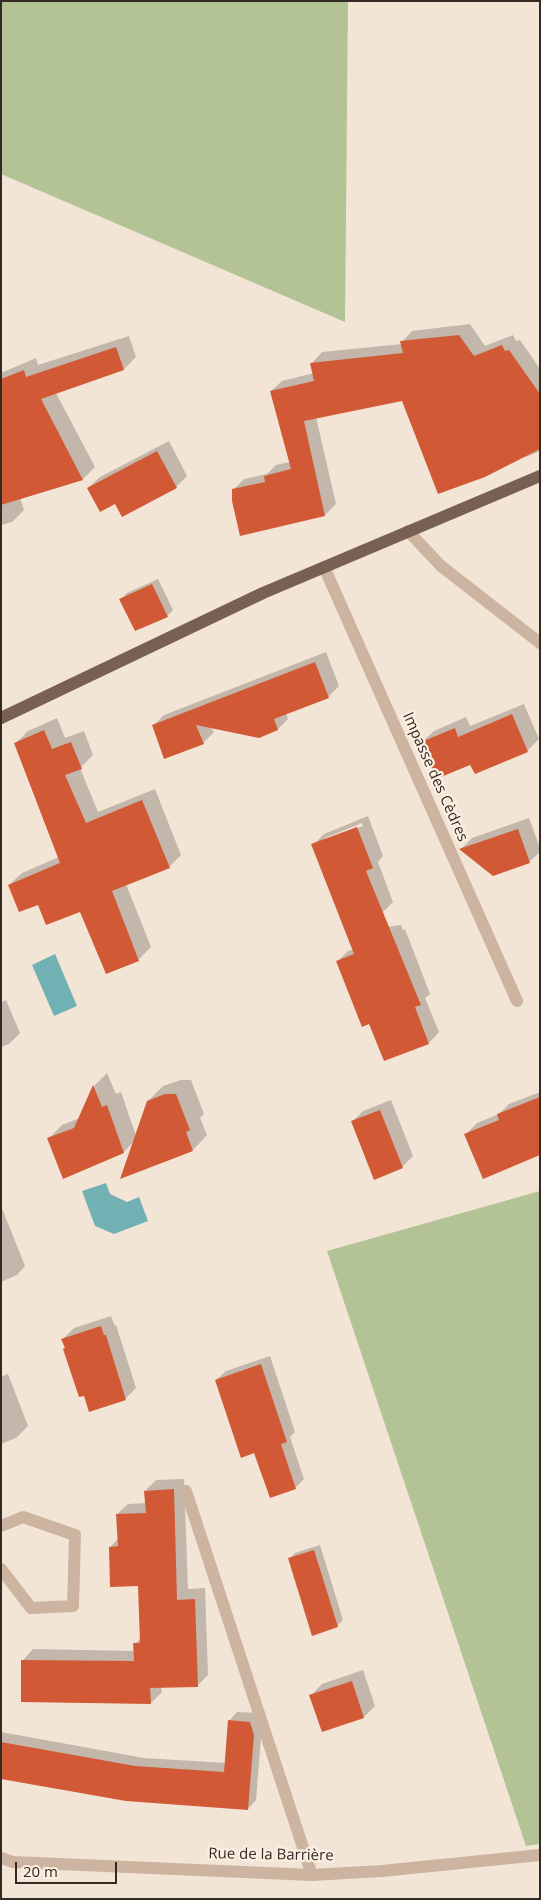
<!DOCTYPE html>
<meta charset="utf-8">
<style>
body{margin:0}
#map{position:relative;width:541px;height:1900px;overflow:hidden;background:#f3e5d5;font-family:"Open Sans",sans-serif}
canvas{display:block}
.frame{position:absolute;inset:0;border:2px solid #352924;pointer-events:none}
.scale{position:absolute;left:15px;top:1862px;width:102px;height:22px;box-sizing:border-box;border:2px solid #352924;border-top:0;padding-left:6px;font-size:15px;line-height:18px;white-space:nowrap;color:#352924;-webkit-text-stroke:4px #fbefe2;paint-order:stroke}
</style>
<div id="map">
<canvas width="541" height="1900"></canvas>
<div class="frame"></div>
<div class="scale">20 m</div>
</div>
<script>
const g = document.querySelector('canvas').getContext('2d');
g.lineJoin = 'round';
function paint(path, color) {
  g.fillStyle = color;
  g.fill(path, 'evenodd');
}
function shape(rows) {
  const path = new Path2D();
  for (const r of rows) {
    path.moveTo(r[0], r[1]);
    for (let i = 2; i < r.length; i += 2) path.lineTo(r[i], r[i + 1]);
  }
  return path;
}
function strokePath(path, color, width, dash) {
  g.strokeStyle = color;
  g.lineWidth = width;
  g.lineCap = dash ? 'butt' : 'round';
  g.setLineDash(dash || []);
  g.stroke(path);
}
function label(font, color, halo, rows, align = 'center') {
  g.font = font + ' "Open Sans",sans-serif';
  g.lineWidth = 4.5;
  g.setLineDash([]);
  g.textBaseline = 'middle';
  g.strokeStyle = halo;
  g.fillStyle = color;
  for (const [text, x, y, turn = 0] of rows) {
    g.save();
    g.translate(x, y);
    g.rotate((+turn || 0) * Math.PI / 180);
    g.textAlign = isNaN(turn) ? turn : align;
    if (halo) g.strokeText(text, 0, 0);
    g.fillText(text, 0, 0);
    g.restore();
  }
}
const green = shape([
 [1,1,348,1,345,322,1,174],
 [540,1191,540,1844,526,1846,327,1251]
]);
const water = shape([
 [55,954,77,1006,54,1016,32,965],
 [106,1183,110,1194,127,1202,139,1197,148,1221,114,1234,95,1226,82,1191]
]);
const shadow = shape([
 [470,324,485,346,513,335,516,341,520,340,540,369,540,451,526,457,403,400,316,417,336,504,325,515,241,534,233,490,244,479,267,474,276,465,290,462,271,391,282,381,314,373,312,363,322,352,402,344,402,342,412,331],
 [129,336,136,357,124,369,56,393,95,467,83,479,20,498,24,510,12,522,1,525,1,373,36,358,38,365],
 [169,441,187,476,176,487,116,502,88,488,100,477],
 [158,579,173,610,167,616,121,599,127,593],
 [326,652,339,686,328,697,286,713,288,719,278,729,211,727,214,732,203,743,153,726,164,715],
 [524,704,539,739,527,751,471,763,422,742,434,731,466,717,470,726],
 [57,718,65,738,84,731,93,755,80,768,98,812,155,789,181,855,169,867,126,884,151,947,138,960,81,910,38,903,9,885,22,873,59,857,15,744,28,731],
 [368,816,383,856,378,862,393,902,382,913,313,845,324,834],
 [362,823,363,826,325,841,325,838],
 [529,818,540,848,540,852,529,862,461,849,472,838],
 [401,925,403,930,405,929,430,994,425,998,439,1032,429,1043,385,1060,370,1022,337,962,348,951,354,949,361,931],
 [6,1000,20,1033,9,1044,1,1047,1,1002],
 [107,1073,116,1094,121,1092,136,1136,148,1101,163,1086,181,1080,191,1080,204,1114,200,1118,207,1135,193,1150,134,1141,124,1152,49,1138,62,1125,80,1118,94,1086],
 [540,1092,540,1154,466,1134,477,1123,499,1114,509,1104],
 [391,1100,413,1156,402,1167,352,1122,363,1111],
 [1,1206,25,1266,17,1275,1,1282],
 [111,1316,115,1326,116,1325,136,1388,125,1399,66,1348,63,1339,74,1328],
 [270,1356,295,1432,290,1437,304,1479,295,1488,255,1452,216,1380,226,1371],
 [8,1374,28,1426,16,1438,1,1444,1,1377],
 [184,1479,188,1589,205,1588,208,1675,198,1685,161,1687,162,1692,151,1703,23,1660,33,1649,135,1651,135,1644,142,1637,140,1585,110,1547,119,1538,117,1514,128,1504,146,1503,145,1491,156,1480],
 [320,1545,343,1620,337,1626,289,1559,295,1553],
 [363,1670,375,1706,364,1717,311,1695,322,1684],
 [237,1712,258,1713,262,1725,256,1800,248,1809,1,1777,1,1732,144,1758,226,1763,229,1721]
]);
const building = shape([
 [459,335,474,356,502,345,505,351,509,350,540,394,540,449,485,477,438,494,402,401,304,421,325,516,240,536,232,501,232,489,265,482,264,476,291,469,270,391,314,381,310,363,403,353,400,341],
 [116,347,124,370,41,399,83,480,1,505,1,379,24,370,26,377],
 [157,451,177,488,122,517,115,504,100,512,87,488],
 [152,584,168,617,135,631,119,599],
 [315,662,329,698,274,719,278,730,259,738,196,725,204,744,164,759,152,725],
 [512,714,528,752,475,774,470,765,436,779,421,742,455,728,458,737],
 [44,730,52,749,71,742,82,769,65,775,86,823,142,800,170,868,112,891,139,961,106,974,80,912,46,925,38,905,19,912,8,885,60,863,14,743],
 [357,827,373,868,366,871,421,1005,415,1007,429,1044,384,1061,369,1024,362,1027,336,961,354,954,311,844],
 [518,829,530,863,493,876,459,849],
 [93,1085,102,1107,107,1105,124,1153,63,1179,47,1138,74,1128],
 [165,1094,176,1094,190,1130,186,1132,193,1151,120,1179,147,1101],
 [540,1097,540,1155,483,1179,464,1134,499,1120,497,1114],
 [380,1110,403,1168,374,1180,351,1121],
 [101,1326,104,1335,106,1335,126,1400,89,1412,84,1396,79,1397,63,1349,65,1348,61,1339],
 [261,1364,287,1442,281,1444,296,1489,270,1498,254,1453,241,1458,215,1380],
 [174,1489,177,1600,195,1599,198,1687,150,1688,151,1704,21,1702,21,1660,134,1661,133,1643,140,1643,138,1586,110,1587,109,1547,118,1546,116,1514,146,1513,144,1491],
 [314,1550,338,1627,312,1636,288,1558],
 [352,1681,364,1718,322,1732,309,1695],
 [228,1720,250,1722,254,1735,248,1810,126,1801,1,1779,1,1742,135,1766,224,1772]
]);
const minor = shape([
 [408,531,441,566,540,643],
 [324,567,517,1001],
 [186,1491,312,1875],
 [1,1526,23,1517,75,1535,73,1606,31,1608,1,1569],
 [1,1858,13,1862,312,1875,382,1871,540,1855]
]);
const major = shape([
 [1,718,263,593,540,476]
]);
const streetNames = [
 ["Impasse des Cèdres",435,777,66],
 ["Rue de la Barrière",271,1855,1]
];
paint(green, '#b4c395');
paint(water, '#72b1b3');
paint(shadow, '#0003');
paint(building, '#d25935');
strokePath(minor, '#ccb4a1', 12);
strokePath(major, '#796054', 12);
label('15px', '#352924', '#fbefe2', streetNames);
</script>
